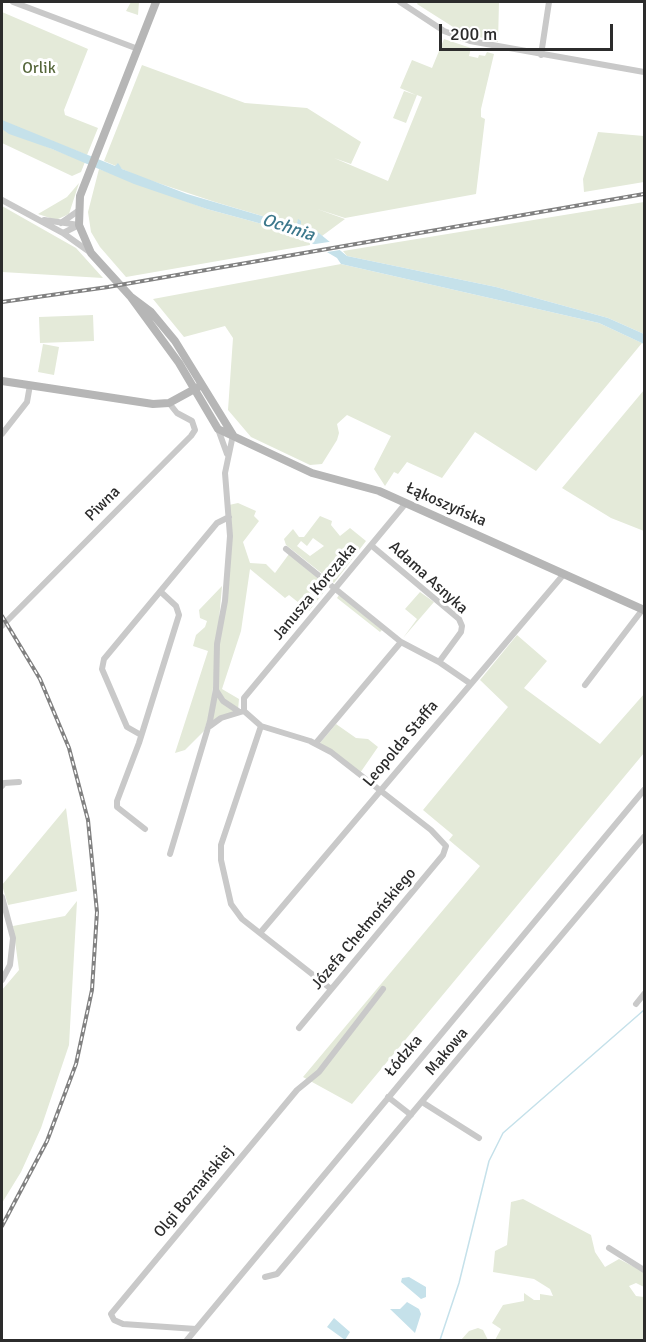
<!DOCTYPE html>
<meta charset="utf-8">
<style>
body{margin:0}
#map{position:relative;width:646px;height:1342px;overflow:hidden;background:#fff;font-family:Signika,sans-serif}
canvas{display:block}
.frame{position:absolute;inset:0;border:3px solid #2c2c2c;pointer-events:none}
.scale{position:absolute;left:439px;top:24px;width:174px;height:27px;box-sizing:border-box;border:3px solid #2c2c2c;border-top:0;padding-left:8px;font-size:18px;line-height:21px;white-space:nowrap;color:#2c2c2c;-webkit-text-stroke:4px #fff;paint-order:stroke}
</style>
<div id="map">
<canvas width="646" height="1342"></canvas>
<div class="frame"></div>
<div class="scale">200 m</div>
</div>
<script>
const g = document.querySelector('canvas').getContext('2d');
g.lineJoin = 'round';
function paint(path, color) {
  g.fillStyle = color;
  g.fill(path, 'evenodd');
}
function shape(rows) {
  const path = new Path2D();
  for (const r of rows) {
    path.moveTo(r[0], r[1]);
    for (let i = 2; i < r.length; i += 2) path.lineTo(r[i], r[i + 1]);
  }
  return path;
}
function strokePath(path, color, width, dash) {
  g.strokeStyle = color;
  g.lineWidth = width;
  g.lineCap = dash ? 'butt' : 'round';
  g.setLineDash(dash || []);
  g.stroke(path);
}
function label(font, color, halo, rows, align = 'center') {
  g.font = font + ' Signika,sans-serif';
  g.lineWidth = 6;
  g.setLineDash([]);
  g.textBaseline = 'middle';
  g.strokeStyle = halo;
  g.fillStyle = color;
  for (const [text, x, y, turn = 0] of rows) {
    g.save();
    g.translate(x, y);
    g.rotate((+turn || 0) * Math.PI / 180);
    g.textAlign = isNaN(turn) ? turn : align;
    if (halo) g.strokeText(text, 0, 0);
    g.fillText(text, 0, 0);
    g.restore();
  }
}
const green = shape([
 [131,2,139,2,138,15,126,11],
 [418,2,499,2,498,42,461,32,417,4],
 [2,12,88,49,64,110,65,115,98,128,87,155,2,121],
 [444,39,471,48,469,56,478,58,479,55,485,56,487,52,494,54,481,109,481,117,485,119,476,194,345,218,317,209,345,219,322,236,314,229,301,226,298,220,296,226,215,202,140,177,122,169,117,164,116,166,104,161,142,65,245,103,307,108,361,142,351,164,334,158,388,181,422,97,417,95,406,123,393,118,404,91,416,95,400,88,412,60,432,68],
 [2,129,85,162,81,172,72,176,2,143],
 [598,132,644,136,644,182,584,192,583,179],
 [99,169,207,209,310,237,310,245,126,277,100,247,91,232,88,212],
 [79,183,69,214,56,220,38,214,67,197],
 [644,202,644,334,608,318,496,287,347,256,343,251],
 [2,206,76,248,103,278,2,272],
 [341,264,599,323,642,343,536,471,475,432,442,478,407,462,398,474,394,472,385,486,374,469,391,436,347,415,337,424,339,433,337,440,322,464,310,465,251,437,228,410,233,338,225,326,184,337,153,299],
 [93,315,94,341,40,343,39,317],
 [43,344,59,347,54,375,38,372],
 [644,390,644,531,611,518,562,488],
 [238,503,256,511,254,516,259,521,243,542,250,563,266,564,275,573,289,554,328,587,309,611,289,595,285,598,250,569,241,631,222,689,239,699,238,710,211,723,217,659,226,602,229,505],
 [320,516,332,521,331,525,340,536,350,528,366,541,334,583,286,545,284,539,293,529,299,537,304,537],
 [313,538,324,546,310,556,297,546,301,541,307,546],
 [222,586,211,710,204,731,185,750,175,753,208,651,193,646,196,635,205,627,207,621,200,618,199,610],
 [420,592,434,602,403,638,417,619,405,609],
 [339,595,382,630,380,632,337,598],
 [517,635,547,661,524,688,600,744,644,694,644,753,352,1104,303,1077,480,866,449,840,453,835,423,810,508,707,480,680],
 [336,724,356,738,368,739,378,747,360,773,320,743],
 [66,808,77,891,8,905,2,885],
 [77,901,69,1045,41,1128,21,1172,2,1203,2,990,19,970,13,926,65,916],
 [523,1199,591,1235,595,1252,605,1267,619,1259,644,1272,644,1287,636,1283,629,1286,636,1296,644,1297,644,1340,495,1340,501,1329,492,1323,503,1305,524,1301,524,1293,534,1300,540,1300,540,1294,553,1296,550,1289,534,1279,493,1272,495,1251,507,1245,511,1202],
 [478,1328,483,1330,488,1340,461,1340,469,1331]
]);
const water = shape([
 [2,120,115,166,118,163,122,169,187,194,296,226,298,219,301,221,301,226,314,229,347,256,496,287,608,318,644,334,644,344,599,323,341,264,337,258,310,242,310,237,207,209,134,184,52,149,9,134,2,129],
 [409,1277,426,1287,426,1297,421,1299,401,1282,402,1278],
 [407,1302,419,1309,421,1314,415,1333,390,1309,400,1309],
 [334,1318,350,1332,345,1340,327,1327]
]);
const pier = shape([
 [335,241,346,249,321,253,309,245]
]);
const stream = shape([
 [440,1340,459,1283,489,1161,503,1133,644,1010]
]);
const street = shape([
 [13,2,138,49],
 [400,2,444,31,470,41,644,72],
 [541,55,549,2],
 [2,200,63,233,91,253],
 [44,220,79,225],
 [61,223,78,211],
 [63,233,79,225],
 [218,429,227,454],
 [2,434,27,402,30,385],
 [372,546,459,619,462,626,461,632,439,662],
 [286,549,401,642,439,662,471,684],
 [2,626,191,436,195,430,192,421,177,413,169,403],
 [585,685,643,609],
 [216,690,223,701,238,711],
 [210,726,221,718,244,711],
 [261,726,221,845,221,860,231,904,242,919,331,989],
 [141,735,127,727,102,669,104,659,217,523,229,517],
 [316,743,401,642],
 [2,786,4,783,19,782],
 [145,829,117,807,117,801,139,743,179,615,176,606,161,592],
 [170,854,210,721,216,689,217,644,225,601,230,536,225,473,233,435],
 [2,897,13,938,10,965,2,980],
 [260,933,564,574],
 [636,1004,644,994],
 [299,1028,443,855,446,846,431,830,331,752,310,741,261,726,244,711,244,698,406,503],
 [388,1097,411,1115],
 [422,1102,479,1138],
 [609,1248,644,1270],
 [265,1277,277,1274,644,837],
 [196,1329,123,1324,114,1320,111,1314,297,1090,319,1072,383,989],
 [187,1340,644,790]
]);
const secondary = shape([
 [156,2,80,196,79,225,91,253,130,296,179,363,218,429,312,473,379,491,644,610],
 [131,297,151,312,175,341,233,435],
 [2,381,153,404,169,403,202,385]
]);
const rail = shape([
 [2,302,108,287,644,194],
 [2,616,40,679,69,748,88,820,97,912,92,990,76,1064,47,1141,2,1226]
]);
const parkNames = [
 ["Orlik",39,69]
];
const streetNames = [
 ["Piwna",103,504,-45],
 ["Łąkoszyńska",446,505,24],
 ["Adama Asnyka",428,578,42],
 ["Janusza Korczaka",315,592,-50],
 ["Leopolda Staffa",401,744,-50],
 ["Józefa Chełmońskiego",364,929,-50],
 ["Makowa",447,1052,-50],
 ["Łódzka",404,1056,-50],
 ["Olgi Boznańskiej",194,1192,-50]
];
const waterNames = [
 ["Ochnia",288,228,18]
];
paint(green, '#e4ead9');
paint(water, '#c5e1ea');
paint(pier, '#fff');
strokePath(stream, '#c5e1ea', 1.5);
strokePath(street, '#c9c9c9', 6);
strokePath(secondary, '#b6b6b6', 8);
strokePath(rail, '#818181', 4);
strokePath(rail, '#fff', 1.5, [4.5]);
label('16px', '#55663a', '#fff', parkNames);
label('16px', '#2c2c2c', '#fff', streetNames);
label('italic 18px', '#3c788c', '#fff', waterNames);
</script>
